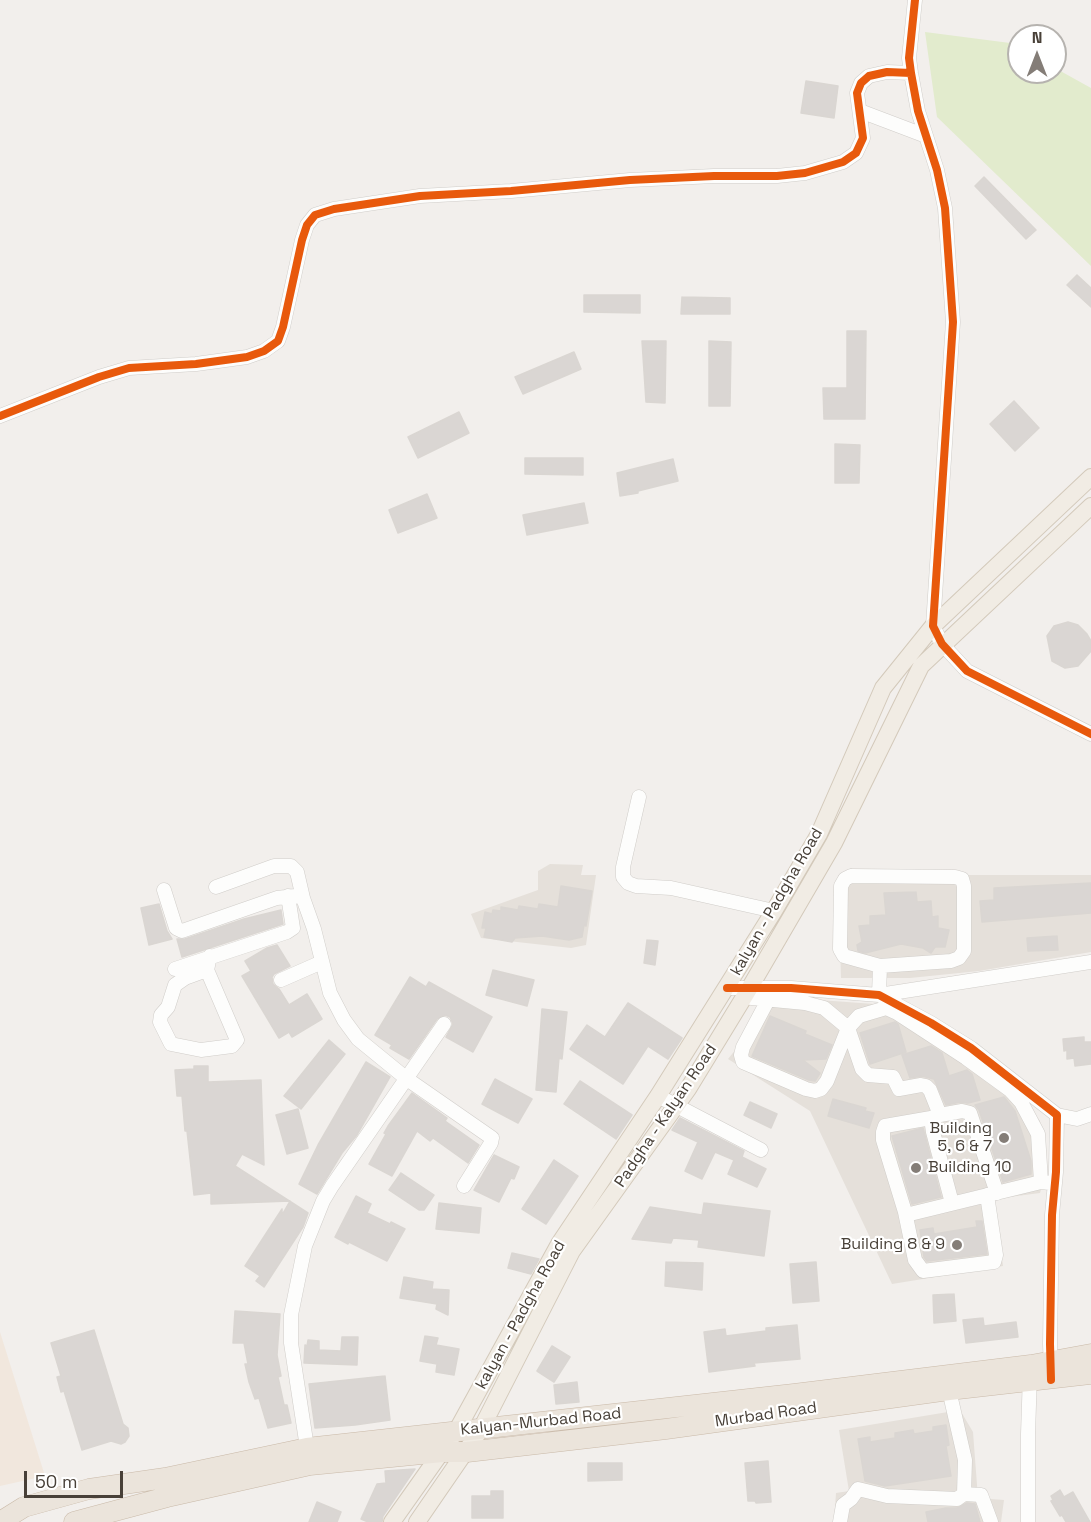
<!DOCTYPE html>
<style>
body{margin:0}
#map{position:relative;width:1091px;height:1522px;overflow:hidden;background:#f2efec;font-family:"Space Grotesk",sans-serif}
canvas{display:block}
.north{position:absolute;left:1007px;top:24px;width:60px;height:60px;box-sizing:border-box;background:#fff;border:2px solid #b6b3af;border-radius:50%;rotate:0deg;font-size:16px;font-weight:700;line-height:24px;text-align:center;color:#484038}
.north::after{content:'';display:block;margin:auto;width:21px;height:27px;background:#847d77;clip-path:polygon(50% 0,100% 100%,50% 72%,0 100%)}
.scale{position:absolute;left:24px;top:1471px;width:99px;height:27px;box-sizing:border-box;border:3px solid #484038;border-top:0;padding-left:8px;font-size:18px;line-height:21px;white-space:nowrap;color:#484038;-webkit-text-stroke:4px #fff;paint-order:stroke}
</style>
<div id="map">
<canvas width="1091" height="1522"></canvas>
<div class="north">N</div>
<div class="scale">50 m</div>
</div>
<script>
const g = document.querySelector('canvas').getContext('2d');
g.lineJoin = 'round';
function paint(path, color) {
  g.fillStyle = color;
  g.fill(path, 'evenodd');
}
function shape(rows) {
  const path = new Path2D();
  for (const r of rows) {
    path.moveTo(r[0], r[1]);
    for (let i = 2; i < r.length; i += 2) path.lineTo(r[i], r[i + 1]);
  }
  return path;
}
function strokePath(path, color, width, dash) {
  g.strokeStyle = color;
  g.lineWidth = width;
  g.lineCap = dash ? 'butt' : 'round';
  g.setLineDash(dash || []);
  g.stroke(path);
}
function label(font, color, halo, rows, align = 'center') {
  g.font = font + ' "Space Grotesk",sans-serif';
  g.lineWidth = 4.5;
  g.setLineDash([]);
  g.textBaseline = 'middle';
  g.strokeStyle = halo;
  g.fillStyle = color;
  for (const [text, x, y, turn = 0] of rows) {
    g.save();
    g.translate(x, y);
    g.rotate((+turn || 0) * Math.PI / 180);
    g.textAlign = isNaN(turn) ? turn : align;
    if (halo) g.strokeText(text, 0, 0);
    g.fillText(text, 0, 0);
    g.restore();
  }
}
const residential = shape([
 [550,864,583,865,581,875,596,875,586,945,571,948,481,938,471,914,538,890,538,871],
 [838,875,1091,875,1091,952,979,971,910,978,841,978],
 [778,997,888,1005,1017,1092,1040,1121,1047,1168,1040,1193,994,1199,1003,1266,892,1284,810,1111,728,1059],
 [960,1410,973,1432,978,1498,1004,1500,1001,1522,834,1522,836,1493,849,1491,839,1430]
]);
const commercial = shape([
 [0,1332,45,1476,0,1486]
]);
const green = shape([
 [925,32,1010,43,1019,48,1019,72,1055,72,1055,68,1091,88,1091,266,937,117]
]);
const building = shape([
 [806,81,838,86,834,118,801,113,806,81],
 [984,177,1036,230,1026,239,975,186,984,177],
 [1077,275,1091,288,1091,307,1067,285,1077,275],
 [584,295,640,295,640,313,584,312,584,295],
 [682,297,730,298,730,314,681,314,682,297],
 [847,331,866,331,865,419,824,419,823,388,847,388,847,331],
 [642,341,666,341,665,403,646,402,642,341],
 [709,341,731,342,730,406,709,406,709,341],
 [574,352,581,369,523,394,515,377,574,352],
 [1014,401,1039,428,1015,451,990,424,1014,401],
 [459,412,469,433,418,458,408,437,459,412],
 [835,444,860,445,859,483,835,483,835,444],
 [525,458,583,458,583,475,525,474,525,458],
 [673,459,678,481,638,491,638,493,620,496,617,473,673,459],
 [427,494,437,518,398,533,389,510,427,494],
 [584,503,588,523,527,535,523,515,584,503],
 [1068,622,1078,625,1087,634,1091,641,1091,651,1078,666,1065,668,1052,661,1047,636,1054,626,1068,622],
 [1091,883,1091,913,982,922,980,901,994,900,994,888,1091,883],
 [561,886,592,891,586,926,584,925,582,937,569,940,542,936,515,938,512,942,484,937,486,928,482,928,485,912,492,914,493,910,501,911,501,907,518,910,519,906,538,909,539,904,558,907,561,886],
 [916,892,917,902,931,901,932,917,938,916,938,928,949,930,945,947,935,947,931,953,923,948,901,944,865,953,858,951,857,945,862,942,859,926,870,925,870,916,886,915,884,893,916,892],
 [159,904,167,931,172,939,149,945,141,908,159,904],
 [281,910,283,924,182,957,177,939,185,939,244,919,281,910],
 [1057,936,1058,950,1028,951,1027,938,1057,936],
 [647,940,658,941,655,965,644,963,647,940],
 [277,945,290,966,274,974,272,977,273,984,279,989,289,1005,307,994,322,1019,292,1037,289,1032,279,1038,242,976,251,971,245,961,267,948,277,945],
 [493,970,534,980,527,1006,486,995,493,970],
 [410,977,426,987,429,982,492,1017,473,1052,446,1037,453,1024,450,1017,445,1015,437,1019,409,1059,390,1048,392,1045,375,1035,410,977],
 [628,1003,682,1038,668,1059,648,1046,623,1084,570,1049,587,1025,605,1037,628,1003],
 [542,1009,567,1012,562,1059,559,1058,556,1092,536,1090,542,1009],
 [770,1016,806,1031,805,1034,832,1045,826,1059,803,1060,820,1073,815,1081,809,1080,752,1056,770,1016],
 [895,1022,898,1024,906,1052,870,1064,860,1033,895,1022],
 [1084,1037,1084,1042,1091,1042,1091,1064,1075,1066,1074,1058,1067,1059,1067,1050,1064,1051,1063,1039,1084,1037],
 [329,1040,345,1054,301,1109,284,1096,329,1040],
 [931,1046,942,1053,949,1076,967,1070,972,1074,980,1100,968,1103,960,1102,946,1105,934,1079,922,1076,910,1078,902,1055,931,1046],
 [366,1062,390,1077,357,1135,342,1153,317,1194,299,1184,318,1145,366,1062],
 [194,1066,208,1066,208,1082,261,1080,264,1165,242,1154,235,1166,308,1213,303,1227,264,1287,256,1281,260,1276,245,1266,282,1209,282,1215,290,1201,211,1204,211,1193,194,1195,187,1131,185,1131,182,1096,177,1096,175,1070,194,1069,194,1066],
 [495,1079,532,1099,518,1123,482,1104,495,1079],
 [580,1081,632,1115,616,1139,564,1104,580,1081],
 [412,1093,447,1118,445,1121,479,1145,468,1163,433,1138,430,1141,417,1131,392,1176,369,1164,386,1134,384,1133,388,1126,412,1093],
 [1004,1097,1015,1111,1031,1161,1031,1174,1003,1182,979,1110,975,1105,1004,1097],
 [833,1099,866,1108,865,1111,874,1113,869,1128,828,1116,833,1099],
 [750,1102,777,1114,771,1128,744,1115,750,1102],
 [298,1109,308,1148,287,1154,276,1115,298,1109],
 [680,1118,744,1151,742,1157,766,1169,757,1187,728,1174,734,1160,715,1152,702,1179,685,1171,698,1142,672,1130,680,1118],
 [923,1128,941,1197,912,1204,892,1136,923,1128],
 [494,1155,519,1167,514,1179,511,1178,499,1202,474,1190,494,1155],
 [554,1160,578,1176,546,1224,522,1209,554,1160],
 [401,1173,434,1195,424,1210,419,1210,389,1190,401,1173],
 [356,1196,371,1204,367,1213,390,1224,391,1222,405,1229,387,1261,349,1242,348,1244,335,1237,356,1196],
 [439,1203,481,1208,479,1233,436,1229,439,1203],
 [704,1203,770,1211,764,1256,698,1247,699,1240,673,1238,671,1243,632,1239,650,1207,702,1215,704,1203],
 [976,1221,982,1221,987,1254,927,1261,924,1257,920,1230,933,1228,934,1234,977,1227,976,1221],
 [512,1253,539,1259,531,1274,508,1268,512,1253],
 [666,1262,703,1263,702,1290,665,1286,666,1262],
 [816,1262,819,1301,793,1303,790,1264,816,1262],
 [404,1277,433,1282,432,1289,449,1290,448,1315,436,1309,437,1304,400,1298,404,1277],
 [954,1294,956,1321,934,1323,933,1295,954,1294],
 [235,1311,280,1314,277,1355,281,1376,278,1377,284,1405,287,1405,291,1423,268,1428,259,1398,255,1399,249,1382,245,1364,248,1364,244,1343,233,1343,235,1311],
 [983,1318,984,1326,1016,1322,1018,1337,966,1343,963,1320,983,1318],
 [797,1325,800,1359,754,1363,755,1366,709,1372,704,1332,725,1329,726,1336,766,1331,766,1328,797,1325],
 [94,1330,123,1424,128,1428,129,1436,125,1442,121,1444,111,1441,82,1450,64,1391,61,1392,57,1377,61,1376,51,1343,94,1330],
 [425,1336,438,1338,436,1345,459,1349,454,1375,436,1372,437,1364,420,1361,425,1336],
 [342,1337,358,1337,357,1365,304,1363,305,1345,307,1346,308,1340,319,1341,319,1350,341,1351,342,1337],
 [552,1346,570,1357,554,1382,537,1371,552,1346],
 [385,1376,390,1420,355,1425,315,1428,309,1384,385,1376],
 [577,1382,579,1402,556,1404,554,1385,577,1382],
 [946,1425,949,1445,946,1446,951,1476,885,1486,865,1481,858,1439,870,1437,870,1442,895,1438,895,1433,913,1430,914,1434,933,1431,933,1427,946,1425],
 [768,1461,771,1502,756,1503,755,1501,748,1501,745,1463,768,1461],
 [588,1463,622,1463,622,1480,588,1481,588,1463],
 [415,1469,383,1516,382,1522,368,1522,361,1519,377,1484,386,1483,385,1471,415,1469],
 [1060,1490,1064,1497,1073,1492,1090,1522,1066,1522,1062,1515,1060,1516,1051,1501,1053,1500,1051,1496,1060,1490],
 [491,1491,503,1491,503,1518,472,1518,472,1496,491,1496,491,1491],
 [317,1502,341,1512,337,1522,309,1522,317,1502],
 [967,1503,975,1504,980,1522,928,1522,926,1512,946,1508,957,1508,967,1503]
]);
const minor = shape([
 [915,0,909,58,911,73,918,111,937,170,945,208,953,322,933,626,942,644,967,671,1091,734],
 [860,111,926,136],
 [0,416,99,377,129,368,196,364,247,357,264,351,278,341,283,327,302,240,307,225,315,215,334,209,420,196,511,191,630,180,714,176,777,176,805,173,843,162,856,153,863,138,857,93,861,83,869,76,887,72,911,73],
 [639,797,623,867,623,877,628,883,636,886,671,888,774,911],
 [851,876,955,877,962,879,964,886,964,951,959,958,951,961,880,966,844,956,840,949,841,886,845,879,851,876],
 [216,887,274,866,291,866,297,872,303,898],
 [164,890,176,928,182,931,277,898,295,896,303,898,314,929,330,993,344,1020,358,1039,407,1079,492,1138,491,1143,464,1186],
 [880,966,879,995,1091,962],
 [175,969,287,932,293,928,288,896],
 [207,970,185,978,175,985,168,1007,161,1015,160,1022,171,1044,201,1050,232,1046,237,1040,207,970,210,956],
 [281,980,322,962],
 [727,988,791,988,879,995,931,1023,971,1048,1057,1115,1056,1172,1052,1215,1050,1344,1051,1369],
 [744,997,752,998,805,1003,824,1008,848,1028,827,1081,821,1089,815,1091,806,1089,743,1062,741,1055,743,1047,768,1000],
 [658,1096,761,1150],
 [940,1115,930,1090,926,1086,921,1085,899,1089,893,1077,868,1075,862,1069,848,1028,859,1016,886,1008,897,1013,966,1058,1010,1090,1021,1102,1038,1134,1041,1182],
 [1057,1115,1077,1119,1091,1114],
 [931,1118,885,1126,883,1132,883,1140,905,1212,910,1214,1041,1182,1050,1183],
 [952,1203,933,1132,931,1118,940,1115,962,1111,970,1113,997,1193],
 [905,1212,915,1260,923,1271,994,1262,996,1255,987,1195],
 [308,1454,291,1343,291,1315,305,1246,323,1201,332,1186,444,1024],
 [964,1494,981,1495,991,1522],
 [840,1522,843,1505,851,1499,858,1489,887,1496,957,1499,964,1494,965,1460,949,1390],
 [1028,1522,1028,1434,1030,1374]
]);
const major = shape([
 [392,1522,457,1430,559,1244,658,1096,774,911,819,834,883,688,933,626,1091,477],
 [417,1522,481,1429,572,1251,688,1089,749,989,834,843,921,666,1091,506]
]);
const highway = shape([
 [0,1522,24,1507,89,1489,165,1478,307,1448,794,1394,1031,1365,1091,1354],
 [74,1522,167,1497,310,1465,442,1452,467,1452,666,1429,949,1390,1091,1374]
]);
const cycleway = shape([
 [915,0,909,58,911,73,918,111,937,170,945,208,953,322,933,626,942,644,967,671,1091,734],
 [0,416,99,377,129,368,196,364,247,357,264,351,278,341,283,327,302,240,307,225,315,215,334,209,420,196,511,191,630,180,714,176,777,176,805,173,843,162,856,153,863,138,857,93,861,83,869,76,887,72,911,73],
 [727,988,791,988,879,995,931,1023,971,1048,1057,1115,1056,1172,1052,1215,1050,1344,1051,1380]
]);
const markers = [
 [1004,1138,6,"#847d77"],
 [916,1168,6,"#847d77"],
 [957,1245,6,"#847d77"]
];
const streetNames = [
 ["kalyan - Padgha Road",777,902,-60],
 ["Padgha - Kalyan Road",666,1116,-56],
 ["kalyan - Padgha Road",521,1315,-61],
 ["Murbad Road",766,1415,-8],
 ["Kalyan-Murbad Road",541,1422,-6]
];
const poiNames = [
 ["Building",992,1129],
 ["5, 6 & 7",992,1147],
 ["Building 10",928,1168,"left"],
 ["Building 8 & 9",945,1245]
];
paint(residential, '#e5e0da');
paint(commercial, '#f1e7dd');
paint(green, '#e2ebcd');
paint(building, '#dad6d3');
strokePath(building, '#dad6d2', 1.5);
strokePath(minor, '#d0cdc9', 15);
strokePath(major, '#d3c9ba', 18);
strokePath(highway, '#c9b9a8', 21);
strokePath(minor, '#fdfdfc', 14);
strokePath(major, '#f1ece4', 16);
strokePath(highway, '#ebe4db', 20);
strokePath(cycleway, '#e8590c', 8);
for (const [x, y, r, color] of markers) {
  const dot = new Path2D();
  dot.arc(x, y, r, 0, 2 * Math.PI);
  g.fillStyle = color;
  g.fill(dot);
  strokePath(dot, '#fff', 2);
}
label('16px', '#484038', '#fff', streetNames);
label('16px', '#484038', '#fff', poiNames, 'right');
</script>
